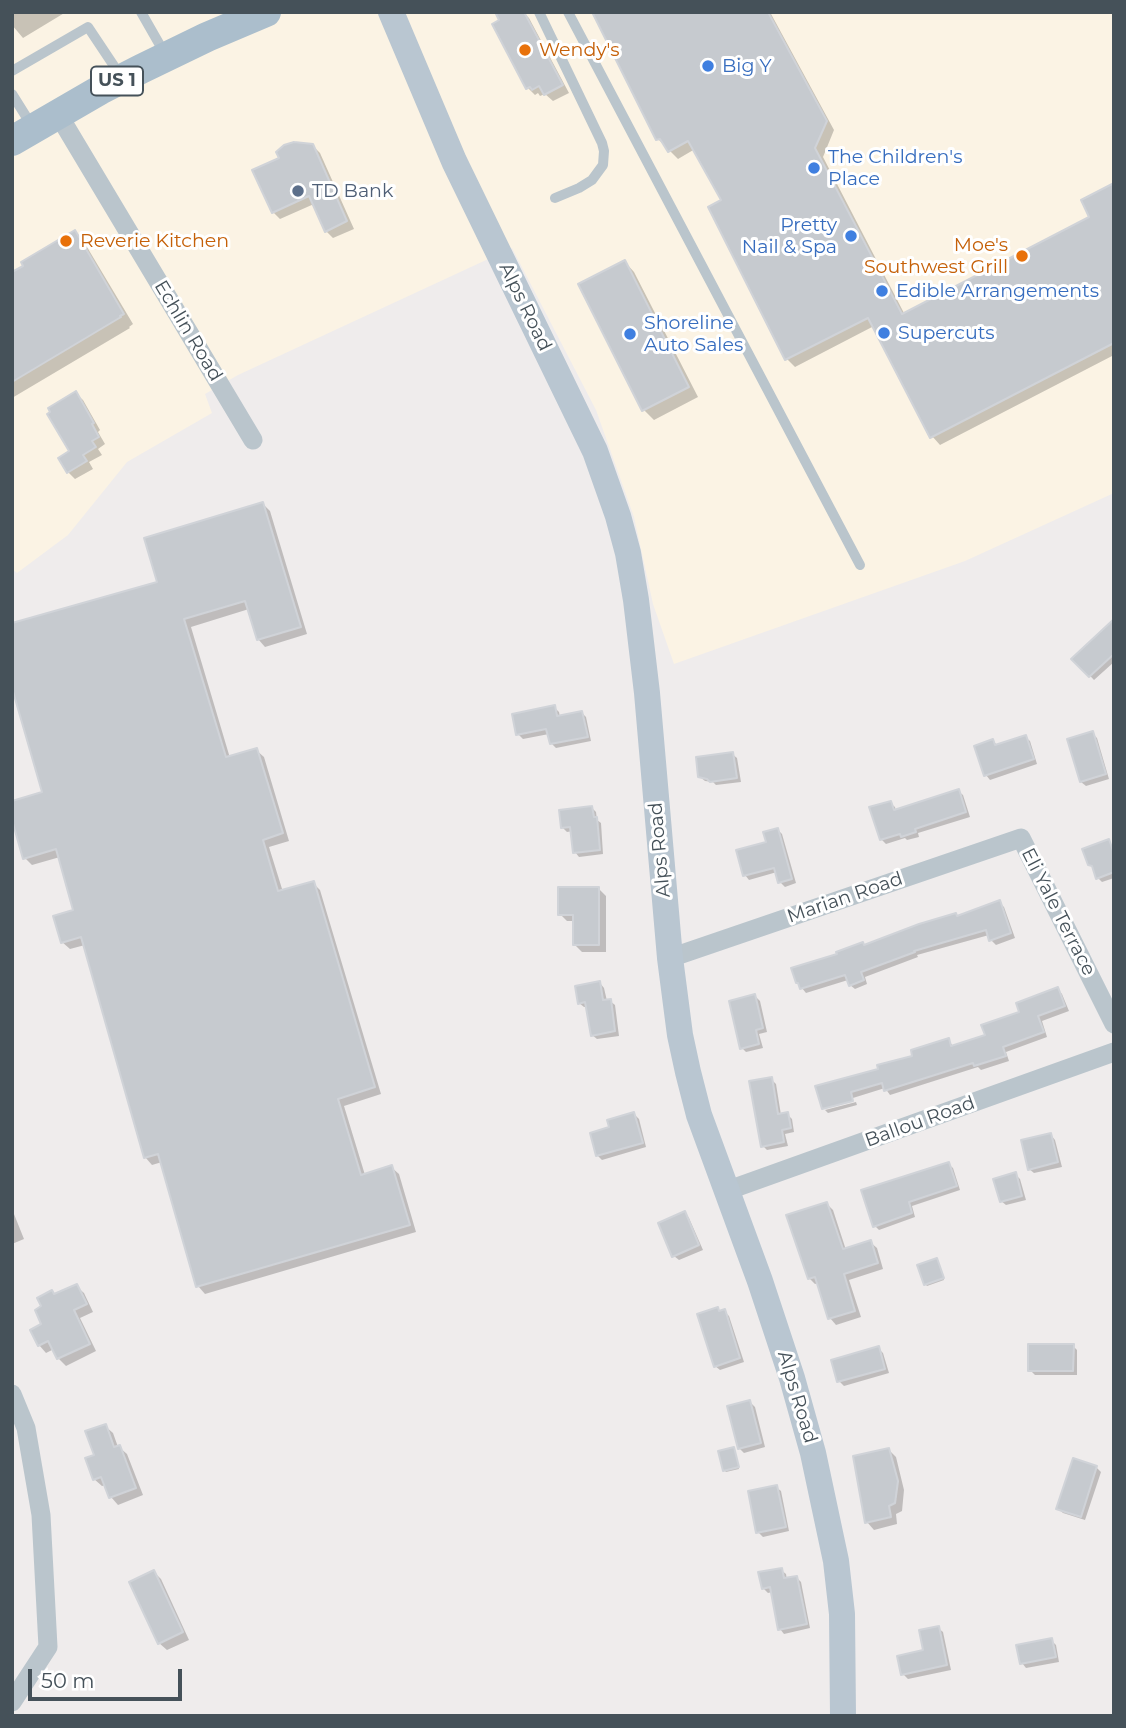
<!DOCTYPE html>
<style>
body{margin:0}
#map{position:relative;width:1126px;height:1728px;overflow:hidden;background:#efecec;font-family:Montserrat,sans-serif}
canvas{display:block}
.frame{position:absolute;inset:0;border:14px solid #455159;pointer-events:none}
.scale{position:absolute;left:28px;top:1669px;width:154px;height:32px;box-sizing:border-box;border:4px solid #455159;border-top:0;padding-left:9px;font-size:21px;line-height:24px;white-space:nowrap;color:#455159;-webkit-text-stroke:5px #fff;paint-order:stroke}
</style>
<div id="map">
<canvas width="1126" height="1728"></canvas>
<div class="frame"></div>
<div class="scale">50 m</div>
</div>
<script>
const g = document.querySelector('canvas').getContext('2d');
g.lineJoin = 'round';
function paint(path, color) {
  g.fillStyle = color;
  g.fill(path, 'evenodd');
}
function shape(rows) {
  const path = new Path2D();
  for (const r of rows) {
    path.moveTo(r[0], r[1]);
    for (let i = 2; i < r.length; i += 2) path.lineTo(r[i], r[i + 1]);
  }
  return path;
}
function strokePath(path, color, width, dash) {
  g.strokeStyle = color;
  g.lineWidth = width;
  g.lineCap = dash ? 'butt' : 'round';
  g.setLineDash(dash || []);
  g.stroke(path);
}
function label(font, color, halo, rows, align = 'center') {
  g.font = font + ' Montserrat,sans-serif';
  g.lineWidth = 6;
  g.setLineDash([]);
  g.textBaseline = 'middle';
  g.strokeStyle = halo;
  g.fillStyle = color;
  for (const [text, x, y, turn = 0] of rows) {
    g.save();
    g.translate(x, y);
    g.rotate((+turn || 0) * Math.PI / 180);
    g.textAlign = isNaN(turn) ? turn : align;
    if (halo) g.strokeText(text, 0, 0);
    g.fillText(text, 0, 0);
    g.restore();
  }
}
const commercial = shape([
 [12,12,1114,12,1114,493,965,561,674,664,653,604,634,517,596,410,512,248,238,375,205,394,212,413,127,462,68,535,17,573,12,569]
]);
const shadow = shape([
 [12,12,66,12,23,38,12,25],
 [523,12,529,18,569,93,553,101,545,94,540,96,538,93,535,95,528,88],
 [594,12,770,12,834,130,823,157,905,315,1092,218,1114,185,1114,355,940,445,932,436,874,326,795,367,787,359,723,201,695,149,678,159,658,139],
 [312,145,320,153,354,229,333,238,326,231,314,204,280,219,273,212],
 [74,233,84,242,133,324,129,327,130,328,12,398,12,274],
 [625,262,634,272,698,397,654,420,644,410],
 [75,393,83,400,100,430,98,432,105,444,98,449,102,455,89,462,93,469,75,479,68,472,71,452],
 [263,504,270,511,307,634,265,647,258,639,249,609,191,627,230,758,256,750,264,757,289,841,269,847,283,892,313,883,320,890,381,1094,344,1106,365,1175,391,1167,399,1174,416,1232,205,1294,198,1286,162,1162,152,1165,145,1157,85,945,70,949,62,942,76,911,60,857,32,865,25,858,44,794,159,583],
 [1114,621,1114,662,1094,680,1074,659],
 [554,707,559,712,560,717,582,713,586,717,591,741,556,748,551,743,549,734,523,739,518,734],
 [1092,733,1097,738,1109,779,1086,786,1081,782],
 [1025,737,1030,741,1037,764,990,780,986,775,993,741,998,746],
 [732,754,737,758,741,782,716,785,713,782,705,781,700,777],
 [958,791,963,795,970,817,918,833,919,837,907,840,905,838,886,844,881,839,890,803,895,807,896,812],
 [592,808,596,812,597,820,601,823,603,854,579,857,575,852,573,831,567,832,562,827],
 [778,830,782,834,796,883,785,887,780,882,777,872,749,880,745,875],
 [1108,841,1114,849,1114,878,1102,882,1098,878,1095,869,1090,864],
 [599,889,606,896,606,952,582,952,575,945,575,921,567,921,560,914],
 [999,902,1004,907,1015,938,996,945,991,940,989,935,917,955,918,957,865,977,867,984,855,989,850,985,848,980,806,993,797,982,865,947],
 [600,983,604,988,607,1001,610,1001,615,1005,619,1036,597,1039,592,1035,588,1007,584,1007,579,1003],
 [1058,989,1062,994,1069,1011,1042,1021,1047,1037,1006,1052,1009,1061,981,1070,978,1067,890,1095,885,1088,824,1107,823,1108,817,1087,880,1070,879,1066,914,1057,913,1051,948,1040,954,1047,987,1036,984,1026,1022,1013,1018,1004],
 [755,996,760,1001,767,1032,759,1034,763,1048,746,1052,742,1048],
 [771,1079,776,1084,781,1115,787,1114,792,1119,794,1132,785,1134,788,1146,767,1150,763,1146],
 [856,1102,857,1105,828,1113,825,1110],
 [634,1114,639,1119,646,1147,602,1160,597,1155,612,1129],
 [1051,1135,1055,1140,1062,1167,1034,1173,1029,1169],
 [948,1164,953,1168,960,1190,912,1206,915,1217,879,1230,875,1226],
 [1015,1174,1020,1179,1026,1200,1006,1205,1001,1201],
 [827,1204,833,1210,846,1250,870,1242,877,1248,883,1269,849,1280,861,1317,836,1325,830,1318,819,1283,815,1284,809,1278],
 [12,1209,24,1239,12,1244],
 [685,1213,689,1218,703,1250,679,1260,674,1256],
 [937,1260,944,1280,927,1286,925,1284],
 [76,1286,84,1293,93,1312,80,1318,96,1351,66,1366,58,1358,54,1349,46,1353,39,1345,44,1325,44,1307,56,1296],
 [718,1309,721,1312,724,1311,729,1316,744,1362,720,1370,715,1366],
 [1073,1346,1077,1350,1077,1375,1035,1375,1030,1370],
 [878,1348,883,1353,889,1373,844,1386,839,1381,833,1361],
 [750,1402,755,1407,765,1447,744,1453,739,1448],
 [105,1426,113,1433,118,1447,119,1447,127,1454,143,1495,118,1505,111,1497,106,1485,102,1486,94,1479,96,1456],
 [733,1449,739,1469,726,1472,724,1470],
 [889,1450,896,1457,904,1490,902,1511,896,1514,897,1524,874,1530,867,1522],
 [1096,1467,1101,1472,1085,1520,1063,1513,1058,1509],
 [776,1487,781,1491,789,1531,763,1537,758,1532],
 [781,1570,786,1574,787,1580,797,1578,801,1582,810,1628,784,1634,780,1629,772,1592,768,1593,763,1588],
 [154,1572,161,1579,189,1640,167,1650,159,1643],
 [938,1628,943,1632,951,1670,908,1679,903,1674,925,1652],
 [1051,1640,1056,1645,1059,1662,1026,1668,1022,1663]
]);
const building = shape([
 [495,12,524,12,563,85,544,95,539,86,532,90,530,87,526,89,492,24,499,20,495,12],
 [592,12,768,12,827,121,815,148,902,314,1089,217,1081,200,1114,183,1114,343,930,438,868,318,785,360,708,207,721,200,688,141,668,152,660,139,656,140,592,12],
 [294,142,313,144,347,221,325,232,309,196,272,213,252,170,279,158,276,152,284,145,294,142],
 [75,230,124,314,120,316,121,317,12,382,12,272,23,266,21,262,75,230],
 [625,260,689,387,642,411,578,284,625,260],
 [76,391,94,423,92,424,99,437,92,441,96,447,83,455,87,461,67,473,58,458,69,451,47,414,50,412,48,408,76,391],
 [263,502,301,627,257,640,245,601,184,619,226,757,257,748,283,833,263,840,278,891,314,881,375,1087,338,1099,361,1175,392,1165,410,1225,196,1287,158,1154,144,1158,81,937,61,943,53,916,73,910,56,849,23,859,12,820,12,801,42,792,12,688,12,623,157,582,144,538,263,502],
 [1114,619,1114,654,1089,677,1071,659,1114,619],
 [555,705,557,716,582,711,588,737,550,744,546,729,516,735,512,714,555,705],
 [1093,731,1106,774,1080,782,1067,739,1093,731],
 [1026,735,1034,759,984,776,974,746,993,739,995,745,1026,735],
 [733,752,737,778,710,782,707,779,698,777,696,757,733,752],
 [959,789,966,812,915,829,916,832,901,837,900,834,880,840,869,807,891,801,894,810,959,789],
 [592,806,594,817,597,817,600,850,573,853,570,827,561,828,559,810,592,806],
 [778,828,792,879,778,883,774,868,743,876,736,850,766,842,763,832,778,828],
 [1109,839,1114,854,1114,872,1096,879,1092,866,1088,865,1082,849,1109,839],
 [558,887,599,887,599,945,573,945,573,915,558,915,558,887],
 [1000,900,1011,933,989,941,986,930,914,951,915,952,861,972,864,980,849,986,845,975,800,989,798,983,796,983,791,968,837,954,836,952,863,942,864,945,919,924,956,913,957,916,1000,900],
 [600,981,603,1000,611,999,615,1031,591,1036,585,1002,578,1004,575,986,600,981],
 [1058,987,1065,1006,1038,1016,1044,1032,1003,1047,1006,1056,974,1066,973,1063,884,1091,882,1083,851,1092,853,1101,822,1109,815,1086,878,1069,877,1065,912,1056,911,1050,949,1038,951,1046,985,1035,981,1025,1019,1012,1016,1003,1058,987],
 [755,994,763,1028,756,1030,759,1044,740,1049,729,1001,755,994],
 [772,1077,778,1114,788,1112,791,1128,782,1130,784,1142,761,1147,749,1081,772,1077],
 [634,1112,643,1143,596,1156,590,1133,609,1127,607,1120,634,1112],
 [1051,1133,1058,1162,1028,1170,1021,1140,1051,1133],
 [949,1162,957,1186,909,1202,912,1213,873,1227,861,1190,949,1162],
 [1016,1172,1022,1196,1000,1202,993,1179,1016,1172],
 [827,1202,843,1249,871,1240,878,1263,844,1274,855,1311,828,1319,815,1277,808,1279,786,1215,827,1202],
 [685,1211,699,1245,672,1257,658,1223,685,1211],
 [937,1258,944,1278,924,1285,917,1265,937,1258],
 [77,1284,87,1304,74,1310,90,1344,57,1359,48,1341,38,1346,30,1330,41,1324,35,1310,41,1306,37,1298,52,1290,54,1294,77,1284],
 [718,1307,719,1311,725,1309,740,1358,714,1367,697,1314,718,1307],
 [1028,1344,1074,1344,1073,1371,1028,1371,1028,1344],
 [879,1346,885,1369,837,1382,831,1360,879,1346],
 [750,1400,761,1443,738,1449,727,1406,750,1400],
 [106,1424,114,1447,120,1445,136,1488,109,1498,101,1477,93,1480,85,1458,94,1455,85,1431,106,1424],
 [734,1447,739,1467,723,1471,718,1451,734,1447],
 [889,1448,898,1481,895,1503,889,1506,891,1517,865,1523,853,1456,889,1448],
 [1073,1458,1097,1466,1081,1517,1056,1509,1073,1458],
 [777,1485,786,1527,756,1533,748,1491,777,1485],
 [782,1568,784,1578,797,1576,807,1624,778,1630,770,1587,762,1589,758,1572,782,1568],
 [154,1570,183,1632,158,1644,129,1582,154,1570],
 [939,1626,947,1665,901,1675,897,1656,923,1650,919,1630,939,1626],
 [1052,1638,1056,1657,1020,1664,1016,1645,1052,1638]
]);
const lane = shape([
 [141,12,165,54],
 [539,12,602,143,604,151,603,165,592,180,579,188,555,198],
 [568,12,860,565],
 [12,71,88,27,120,75],
 [12,94,32,126]
]);
const street = shape([
 [58,114,253,440],
 [670,958,1021,838,1114,1024],
 [726,1191,1114,1052],
 [12,1394,26,1428,41,1515,48,1647,12,1702]
]);
const secondary = shape([
 [391,12,454,161,595,451,618,516,628,553,636,600,647,693,670,958,680,1035,688,1072,699,1115,760,1281,792,1378,813,1453,836,1561,842,1614,843,1716]
]);
const primary = shape([
 [12,141,100,90,141,69,207,37,266,12]
]);
const markers = [
 [525,50,7,"#e8710a"],
 [708,66,7,"#3f7fe0"],
 [814,168,7,"#3f7fe0"],
 [298,191,7,"#5c6f8a"],
 [851,236,7,"#3f7fe0"],
 [66,241,7,"#e8710a"],
 [1022,256,7,"#e8710a"],
 [882,291,7,"#3f7fe0"],
 [884,333,7,"#3f7fe0"],
 [630,334,7,"#3f7fe0"]
];
const shields = [
 [117,81,52]
];
const shieldNames = [
 ["US 1",117,81]
];
const foodNames = [
 ["Wendy's",539,50],
 ["Reverie Kitchen",80,241],
 ["Moe's",1008,245,"right"],
 ["Southwest Grill",1008,267,"right"]
];
const shopNames = [
 ["Big Y",722,66],
 ["The Children's",828,157],
 ["Place",828,179],
 ["Pretty",837,225,"right"],
 ["Nail & Spa",837,247,"right"],
 ["Edible Arrangements",896,291],
 ["Shoreline",644,323],
 ["Auto Sales",644,345],
 ["Supercuts",898,333]
];
const serviceNames = [
 ["TD Bank",312,191]
];
const streetNames = [
 ["Alps Road",525,307,64],
 ["Echlin Road",188,331,59],
 ["Alps Road",660,850,-95],
 ["Marian Road",845,898,-19],
 ["Eli Yale Terrace",1058,912,63],
 ["Ballou Road",920,1122,-20],
 ["Alps Road",797,1397,73]
];
paint(commercial, '#fbf3e4');
paint(shadow, '#0003');
paint(building, '#c6cacf');
strokePath(building, '#d0d3d8', 2);
strokePath(lane, '#bac5cc', 10);
strokePath(street, '#bac5cc', 19);
strokePath(secondary, '#b9c6d1', 26);
strokePath(primary, '#abbecc', 30);
for (const [x, y, r, color] of markers) {
  const dot = new Path2D();
  dot.arc(x, y, r, 0, 2 * Math.PI);
  g.fillStyle = color;
  g.fill(dot);
  strokePath(dot, '#fff', 2.5);
}
for (const [x, y, w] of shields) {
  const box = new Path2D();
  box.roundRect(x - w / 2, y - 14.5, w, 29, 5);
  g.fillStyle = '#fff';
  g.fill(box);
  strokePath(box, '#455159', 2);
}
label('bold 18px', '#455159', null, shieldNames);
label('19px', '#c56008', '#fff', foodNames, 'left');
label('19px', '#366cbe', '#fff', shopNames, 'left');
label('19px', '#4e5e75', '#fff', serviceNames, 'left');
label('19px', '#455159', '#fff', streetNames);
</script>
